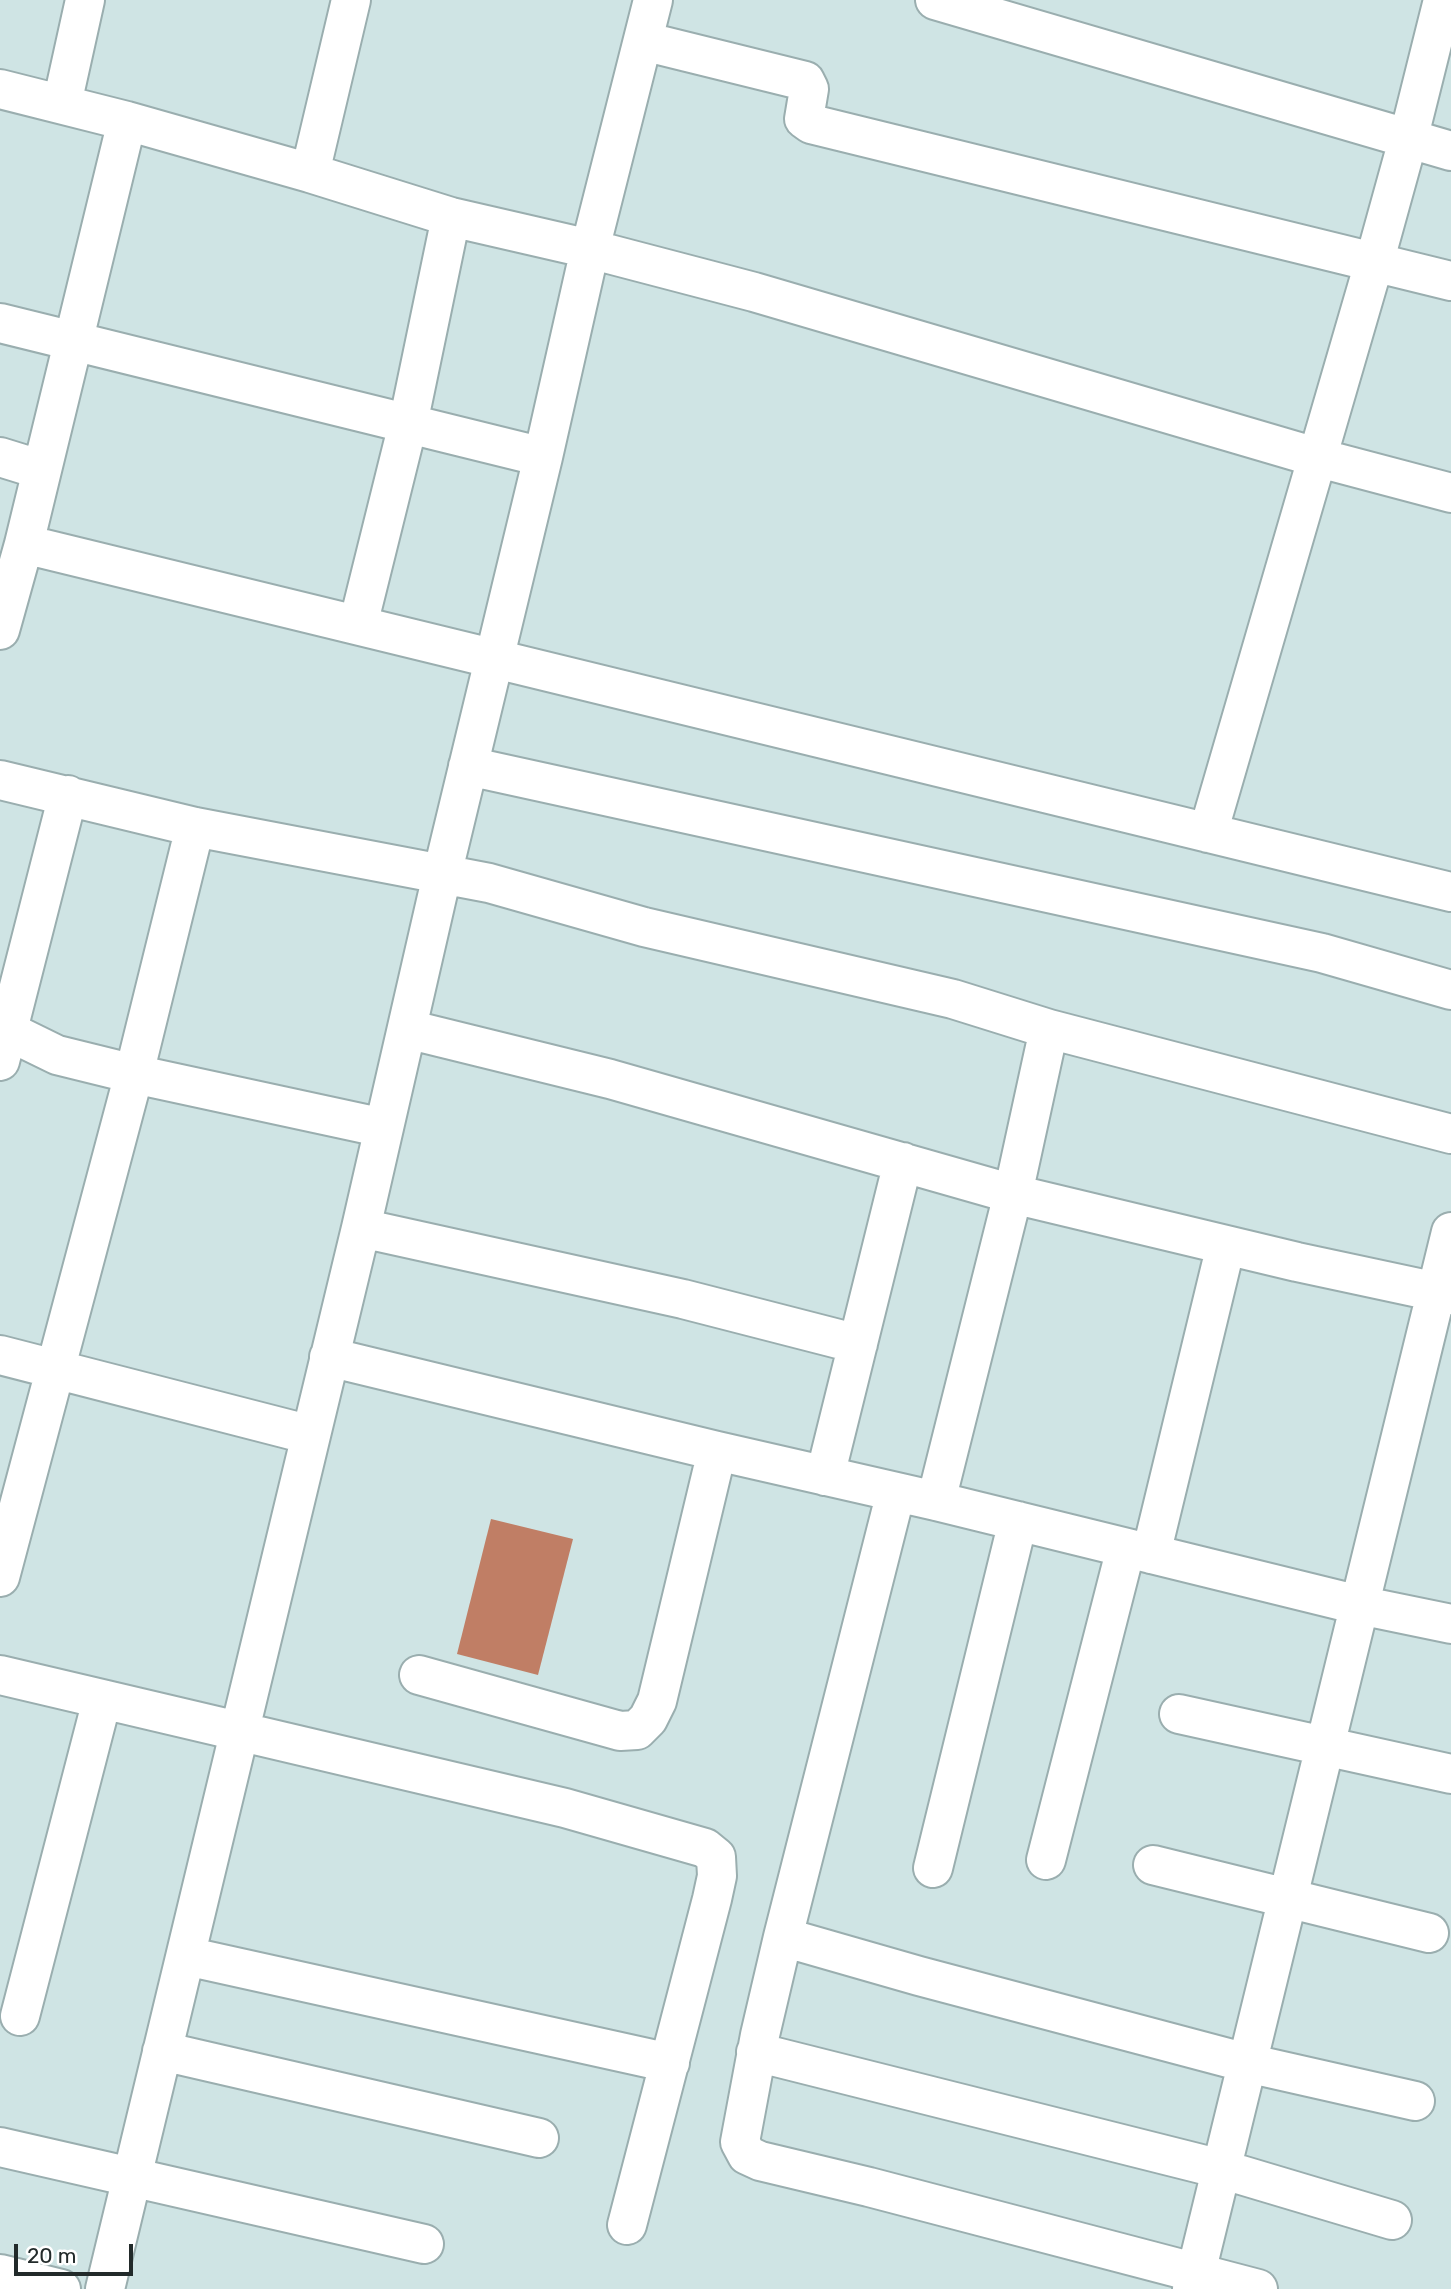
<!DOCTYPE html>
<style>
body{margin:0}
#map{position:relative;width:1451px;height:2289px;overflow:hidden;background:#cfe4e4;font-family:Rubik,sans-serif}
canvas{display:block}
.scale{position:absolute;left:14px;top:2244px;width:119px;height:32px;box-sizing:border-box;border:4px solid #222a2a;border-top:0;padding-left:9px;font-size:21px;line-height:24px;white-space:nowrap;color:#222a2a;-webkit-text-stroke:5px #fff;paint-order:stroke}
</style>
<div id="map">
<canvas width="1451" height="2289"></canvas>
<div class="scale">20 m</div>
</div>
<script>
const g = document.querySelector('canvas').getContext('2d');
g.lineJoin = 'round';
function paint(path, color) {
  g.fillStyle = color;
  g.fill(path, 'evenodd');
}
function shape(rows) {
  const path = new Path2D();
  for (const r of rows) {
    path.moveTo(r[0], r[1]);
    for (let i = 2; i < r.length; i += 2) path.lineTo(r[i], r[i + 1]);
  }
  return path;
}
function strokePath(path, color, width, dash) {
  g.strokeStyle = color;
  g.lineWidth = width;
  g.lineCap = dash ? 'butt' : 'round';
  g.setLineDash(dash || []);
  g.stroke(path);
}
const water = shape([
 [491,1519,573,1539,538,1675,457,1654]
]);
const street = shape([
 [935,0,1451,151],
 [643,41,805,81,809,89,804,119,811,124,1451,281],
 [0,89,127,121,310,173,451,217,590,249,754,292,1319,458,1451,493],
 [62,104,85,0],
 [310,173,351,0],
 [0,323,543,457],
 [0,457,42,470],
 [24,544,1451,892],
 [358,625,408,424,451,217],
 [0,630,24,544,127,121],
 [468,766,1322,953,1451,990],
 [0,780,195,827,489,883,644,927,953,999,1049,1029,1451,1134],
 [1208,833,1374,263,1408,140,1443,0],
 [0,1027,57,1055,134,1074,384,1128],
 [407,1029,610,1079,1013,1194,1297,1262,1451,1295],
 [0,1061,68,795],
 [361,1228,683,1299,858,1344],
 [0,1355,311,1435],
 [329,1357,717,1451,936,1501,1359,1605,1451,1624],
 [825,1476,903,1162],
 [896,1492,783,1937,760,2035,740,2142,747,2155,760,2161,869,2187,1258,2289],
 [936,1501,1013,1194,1049,1029],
 [1151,1554,1226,1245],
 [0,1577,134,1074,195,827],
 [0,1675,565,1808,705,1848,716,1857,717,1876,712,1899,627,2225],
 [419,1675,620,1731,637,1730,648,1719,657,1701,717,1451],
 [1179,1714,1451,1774],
 [1046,1860,1126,1548],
 [1153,1865,1429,1933],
 [933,1868,1018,1521],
 [783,1937,919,1976,1247,2063,1415,2101],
 [186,1956,670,2063],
 [20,2016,102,1700],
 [162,2051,539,2138],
 [756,2052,1221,2169,1392,2220],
 [0,2147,424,2244],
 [0,2274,61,2289],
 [105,2289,361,1228,442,875,543,457,590,249,653,0],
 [1192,2289,1451,1232]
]);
paint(water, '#c07e65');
strokePath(street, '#9aaeaf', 42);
strokePath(street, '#fff', 38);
</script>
